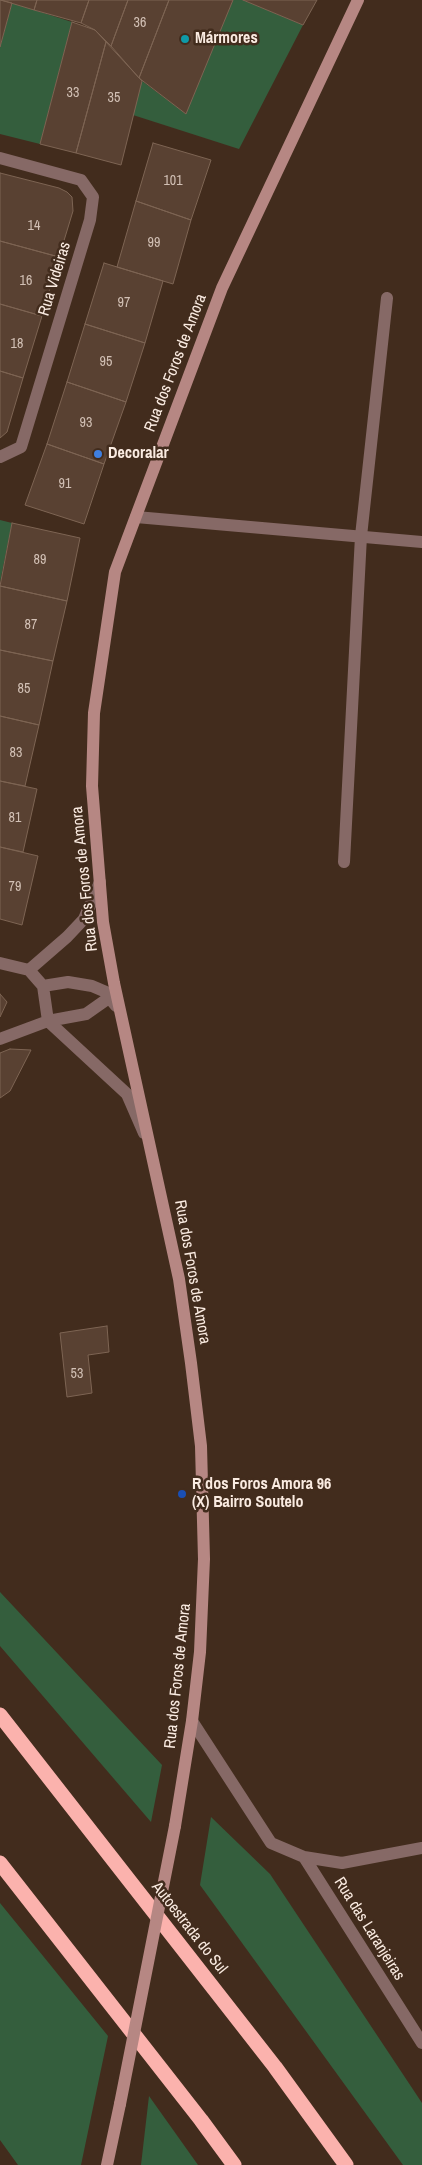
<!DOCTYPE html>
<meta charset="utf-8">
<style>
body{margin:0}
canvas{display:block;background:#422c1d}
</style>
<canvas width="422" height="2165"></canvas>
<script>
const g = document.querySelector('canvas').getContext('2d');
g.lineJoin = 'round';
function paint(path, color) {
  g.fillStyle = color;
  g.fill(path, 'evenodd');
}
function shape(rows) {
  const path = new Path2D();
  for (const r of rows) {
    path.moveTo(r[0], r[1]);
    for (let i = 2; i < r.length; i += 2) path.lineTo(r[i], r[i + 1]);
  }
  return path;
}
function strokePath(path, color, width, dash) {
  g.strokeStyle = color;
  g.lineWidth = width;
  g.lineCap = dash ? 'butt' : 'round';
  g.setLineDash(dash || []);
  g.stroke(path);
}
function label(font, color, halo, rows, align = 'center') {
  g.font = font + ' "Archivo Narrow",sans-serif';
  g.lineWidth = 5;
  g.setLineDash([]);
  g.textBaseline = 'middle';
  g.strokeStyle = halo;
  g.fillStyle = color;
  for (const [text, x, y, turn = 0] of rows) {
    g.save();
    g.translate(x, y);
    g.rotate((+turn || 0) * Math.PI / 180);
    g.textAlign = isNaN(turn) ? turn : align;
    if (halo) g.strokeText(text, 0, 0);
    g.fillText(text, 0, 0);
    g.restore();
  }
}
const green = shape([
 [233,0,243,0,303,25,239,149,133,115,142,81,185,113],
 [12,3,72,22,40,144,0,134,0,47],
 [0,520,12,523,0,582],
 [0,1592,162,1765,151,1822,0,1646],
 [211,1817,270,1874,422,2103,422,2165,403,2165,200,1885],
 [0,1903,108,2036,81,2165,18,2165,0,2140],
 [149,2096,198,2165,141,2165]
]);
const building = shape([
 [0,0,12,3,0,47,0,0],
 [1,0,37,0,34,10,1,0],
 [37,0,89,0,81,23,34,10,37,0],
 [89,0,128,0,111,46,95,30,81,23,89,0],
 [128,0,169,0,139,78,111,46,128,0],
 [169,0,233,0,186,114,139,78,169,0],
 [243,0,317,0,303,25,243,0],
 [72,22,95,30,106,42,76,153,40,144,72,22],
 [106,42,142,81,121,165,76,153,106,42],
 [153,143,211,160,191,220,136,201,153,143],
 [0,173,59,188,67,192,72,197,73,211,59,257,0,241,0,173],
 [136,201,191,220,173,284,117,267,136,201],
 [0,241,59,257,42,316,0,304,0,241],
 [104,263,163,281,145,343,85,324,104,263],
 [0,304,42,316,23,378,0,371,0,304],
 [85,324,145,343,126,402,67,382,85,324],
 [0,371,23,378,7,432,0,438,0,371],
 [67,382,126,402,104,464,47,444,67,382],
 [47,444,104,464,84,524,25,505,47,444],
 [12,523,80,538,67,601,0,586,12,523],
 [0,586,67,601,53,661,0,650,0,586],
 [0,650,53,661,39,725,0,716,0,650],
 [0,716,39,725,25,786,0,781,0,716],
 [0,781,37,789,23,852,0,847,0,781],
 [0,847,38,856,22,925,0,919,0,847],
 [0,994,7,1002,0,1017,0,994],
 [10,1049,31,1050,10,1091,0,1098,0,1053,10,1049],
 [107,1326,109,1352,88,1355,92,1393,67,1397,60,1333,107,1326]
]);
const minor = shape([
 [0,158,81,180,93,197,90,220,21,447,0,457],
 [136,517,422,542],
 [344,862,361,536,387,298],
 [0,963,29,970,43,986,48,1021,0,1039],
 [29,970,67,937,84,919,100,882],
 [43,986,68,982,92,986,113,995,111,1000,116,1006],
 [48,1021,127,1094,144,1133],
 [48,1021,86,1014,113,995,113,992],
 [192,1721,271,1843,304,1857,342,1863,422,1848],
 [304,1857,422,2043]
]);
const secondary = shape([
 [175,1826,192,1721,200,1652,204,1559,201,1446,191,1363,179,1279,114,983,103,922,92,786,94,713,115,572,127,540,222,288,358,0],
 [107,2165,120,2104]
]);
const motorway = shape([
 [0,1715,275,2067,346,2165],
 [0,1863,201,2120,234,2165]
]);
const secondaryBridge = shape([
 [120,2104,175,1826]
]);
const markers = [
 [185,39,5,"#0f9aa8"],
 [98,454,5,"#3f7fe0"],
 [182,1494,5,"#1a4fb4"]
];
const numberNames = [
 ["36",140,23],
 ["33",73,93],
 ["35",114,98],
 ["101",173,181],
 ["14",34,226],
 ["99",154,243],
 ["16",26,281],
 ["97",124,303],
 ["18",17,344],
 ["95",106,362],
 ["93",86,423],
 ["91",65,484],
 ["89",40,560],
 ["87",31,625],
 ["85",24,689],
 ["83",16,753],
 ["81",15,818],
 ["79",15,887],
 ["53",77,1374]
];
const poiNames = [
 ["Mármores",195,39],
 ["Decoralar",108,454],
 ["R dos Foros Amora 96",192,1485],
 ["(X) Bairro Soutelo",192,1503]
];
const streetNames = [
 ["Rua Videiras",55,279,-73],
 ["Rua dos Foros de Amora",176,363,-69],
 ["Rua dos Foros de Amora",85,879,-96],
 ["Rua dos Foros de Amora",192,1272,80],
 ["Rua dos Foros de Amora",178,1676,-84],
 ["Autoestrada do Sul",189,1928,52],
 ["Rua das Laranjeiras",369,1929,58]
];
paint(green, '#345e3d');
paint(building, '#594132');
strokePath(building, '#7d6453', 1);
strokePath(minor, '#866966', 12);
strokePath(secondary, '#b68783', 12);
strokePath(motorway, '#fbb2ad', 15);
strokePath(secondaryBridge, '#b68783', 12);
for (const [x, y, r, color] of markers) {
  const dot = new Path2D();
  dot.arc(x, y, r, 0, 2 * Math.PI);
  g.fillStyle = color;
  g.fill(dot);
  strokePath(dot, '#422c1d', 2);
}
label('14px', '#d2c0b5', null, numberNames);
label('bold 16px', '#faebe1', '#422c1d', poiNames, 'left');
label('16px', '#faebe1', '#422c1d', streetNames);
</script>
